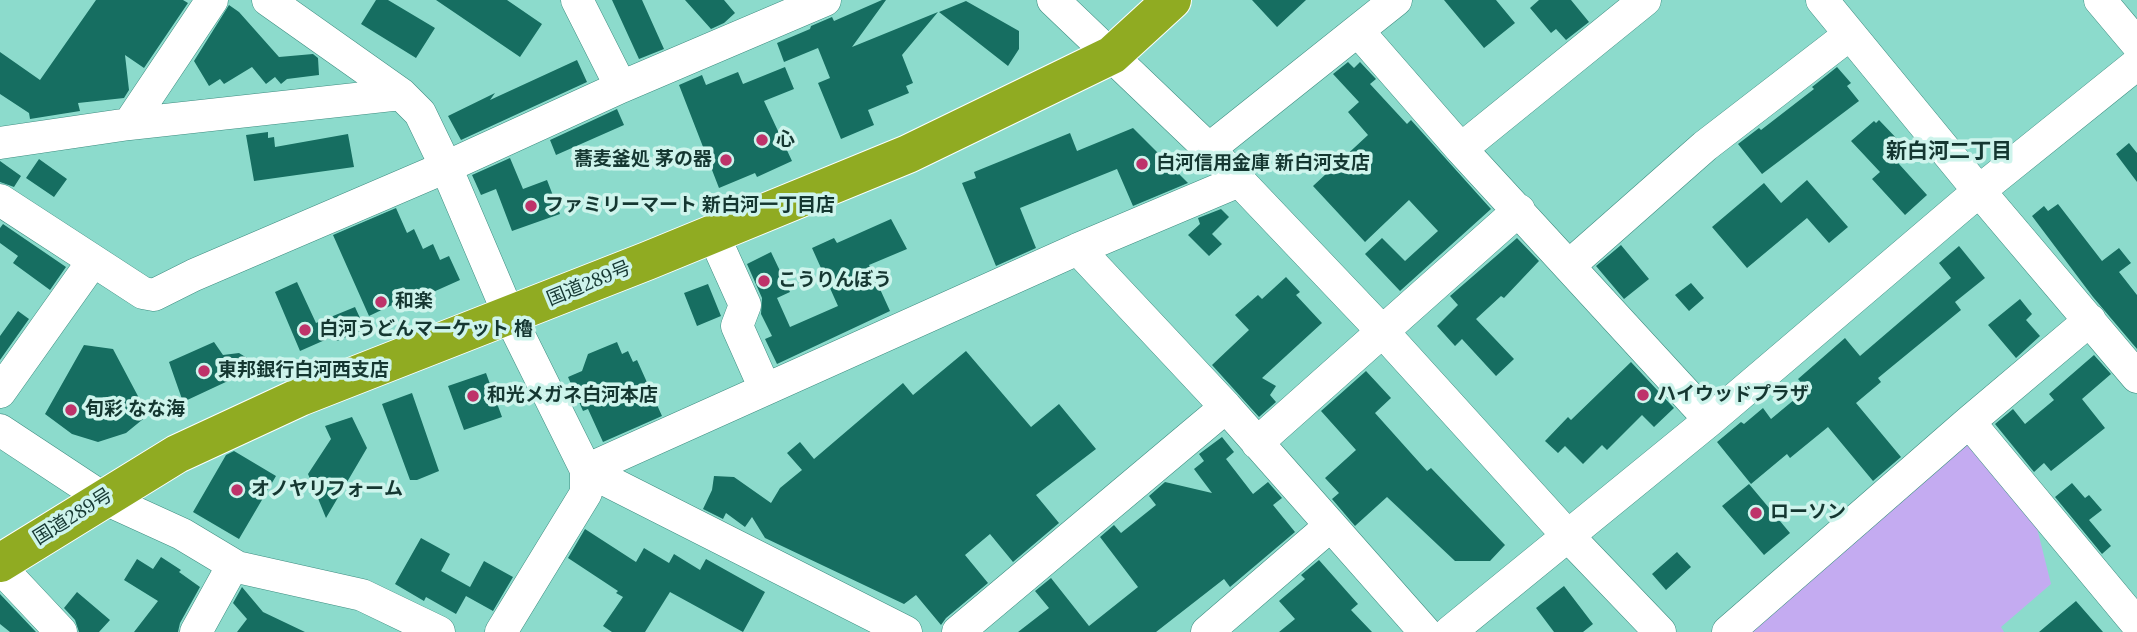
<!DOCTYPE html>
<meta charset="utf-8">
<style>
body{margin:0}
canvas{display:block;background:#8cdbcc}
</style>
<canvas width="2137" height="632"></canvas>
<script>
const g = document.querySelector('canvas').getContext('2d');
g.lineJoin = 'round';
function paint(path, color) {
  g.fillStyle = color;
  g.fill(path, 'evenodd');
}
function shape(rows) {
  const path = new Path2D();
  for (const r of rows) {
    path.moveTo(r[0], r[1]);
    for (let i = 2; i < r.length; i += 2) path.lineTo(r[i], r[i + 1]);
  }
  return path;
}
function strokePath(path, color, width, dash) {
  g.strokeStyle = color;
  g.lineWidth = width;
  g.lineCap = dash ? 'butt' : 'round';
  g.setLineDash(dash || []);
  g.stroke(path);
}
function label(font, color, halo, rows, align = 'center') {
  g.font = font + ' Lora,"Noto Sans JP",serif';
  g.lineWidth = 7;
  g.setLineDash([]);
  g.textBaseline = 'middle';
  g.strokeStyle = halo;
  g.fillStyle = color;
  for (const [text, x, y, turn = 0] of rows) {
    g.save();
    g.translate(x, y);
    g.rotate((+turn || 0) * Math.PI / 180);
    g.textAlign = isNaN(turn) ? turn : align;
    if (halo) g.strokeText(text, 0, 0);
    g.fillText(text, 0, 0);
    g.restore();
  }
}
const green = shape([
 [1968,440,2037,528,2051,584,2001,627,2004,632,1733,632]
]);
const building = shape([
 [96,0,183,0,188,3,144,68,125,55,129,90,124,98,78,103,80,111,30,119,29,113,0,94,0,52,40,80],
 [376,0,388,0,435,28,416,58,361,24],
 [436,0,507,0,542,24,520,57],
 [612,0,642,0,664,49,639,59],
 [685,0,724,0,735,13,724,23,711,29],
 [882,0,886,0,852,47,938,12,902,55,913,83,906,86,909,93,868,110,874,125,841,139,818,83,830,78,818,48,784,62,777,43,810,29,811,26,832,17,834,21],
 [1252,0,1306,0,1277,27],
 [1444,0,1496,0,1515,23,1484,48],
 [1539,0,1571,0,1589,22,1566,40,1556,29,1551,33,1530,8],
 [966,1,1019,31,1019,49,1008,66,939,12],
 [229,5,239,12,279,57,313,54,318,58,319,75,287,79,281,84,275,77,266,84,252,67,224,84,220,79,209,86,194,61],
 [577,60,587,82,461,140,448,116,495,93,490,100],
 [1348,62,1354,68,1360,62,1376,79,1370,84,1407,124,1411,120,1491,209,1400,291,1365,254,1382,238,1405,261,1438,231,1409,200,1365,242,1313,186,1368,135,1348,112,1359,102,1333,74],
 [785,67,794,89,764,101,792,161,757,177,755,173,719,188,679,85,702,75,706,85,738,72,743,84],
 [1837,67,1851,83,1847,86,1859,101,1762,174,1738,144,1759,128,1761,130,1814,89,1812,87],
 [617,109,624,125,556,155,550,140],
 [1879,120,1901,143,1890,154,1927,195,1905,215,1872,179,1880,172,1851,141,1874,121,1876,123],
 [1133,128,1188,183,1133,206,1117,169,1020,208,1036,248,996,266,962,183,976,178,974,172,1070,133,1077,151],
 [268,132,268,138,274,137,275,147,348,134,354,167,254,181,246,135],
 [2129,143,2137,153,2137,182,2116,154],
 [510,158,523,189,547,180,560,214,512,231,496,189,481,195,472,175],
 [39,159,67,179,54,197,26,178],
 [0,161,21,176,14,187,0,182],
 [1807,180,1848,227,1829,243,1807,218,1747,268,1712,227,1764,183,1781,203],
 [2058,204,2102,261,2119,248,2131,263,2119,272,2137,295,2137,349,2093,297,2032,216,2044,206,2048,211],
 [396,208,407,233,414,229,423,249,433,244,440,260,449,256,460,280,413,301,411,296,369,316,333,235],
 [1221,209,1229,217,1212,234,1222,244,1209,256,1188,235,1200,224,1198,218],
 [891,219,907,249,869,265,890,311,777,364,765,339,772,336,761,314,762,298,747,264,771,252,790,292,777,298,790,327,838,306,812,248,834,238,837,243],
 [3,224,66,267,50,290,13,263,18,256,0,243,0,228],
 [1517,238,1539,261,1504,298,1501,296,1476,319,1514,359,1496,376,1462,339,1455,346,1437,326,1458,305,1450,296],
 [1621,245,1649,279,1624,299,1596,266],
 [1959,246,1985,278,1955,302,1961,310,1878,378,1881,382,1856,403,1901,457,1873,481,1828,427,1790,458,1787,454,1751,484,1717,442,1741,422,1744,424,1763,408,1771,419,1807,389,1798,379,1845,338,1860,356,1951,278,1939,263],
 [1286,277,1300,292,1296,295,1322,323,1262,378,1276,386,1270,395,1276,402,1259,417,1212,365,1249,330,1235,315,1258,295,1262,299],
 [297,282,316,323,355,307,365,329,337,341,334,336,300,351,275,292],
 [1691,283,1704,298,1689,311,1675,295],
 [708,284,721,316,697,326,684,293],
 [2020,299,2032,314,2026,320,2040,336,2016,358,1988,325],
 [18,311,29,319,0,360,0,336],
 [214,342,223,355,239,353,260,366,183,402,169,362],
 [617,342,622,354,628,351,633,362,637,360,662,416,603,442,588,409,583,411,568,377,582,371,588,354],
 [84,345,113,349,148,415,126,433,98,442,72,434,45,414],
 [966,351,1031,427,1059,404,1096,449,1036,495,1059,523,1013,562,990,534,965,555,988,583,946,618,941,625,916,595,904,604,765,538,752,517,745,527,726,513,723,519,703,509,712,490,714,476,734,477,771,503,780,488,802,470,787,453,800,442,814,459,903,383,913,395],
 [2094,355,2111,374,2082,399,2105,428,2051,471,2044,463,2034,472,1995,424,2013,409,2025,424,2054,400,2049,394],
 [1631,362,1674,408,1654,427,1642,415,1607,450,1602,445,1583,464,1565,446,1558,453,1545,441,1568,417,1571,420],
 [1366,371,1391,398,1375,413,1427,471,1431,468,1505,545,1490,561,1455,561,1387,497,1355,526,1332,499,1339,493,1325,478,1356,450,1321,411],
 [486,373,502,417,464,430,448,386],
 [412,393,439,471,417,480,410,480,382,404],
 [352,417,367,448,326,518,308,474,331,439,325,426],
 [1222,437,1234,452,1226,459,1253,494,1268,482,1282,498,1273,505,1295,532,1230,587,1224,579,1156,632,1018,632,1049,608,1035,591,1051,578,1089,626,1138,587,1100,537,1114,525,1121,533,1156,505,1149,496,1165,482,1212,493,1194,469,1204,461,1199,454],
 [234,451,276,476,239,539,193,512,226,455],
 [2072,483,2085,498,2089,495,2102,510,2089,520,2111,546,2102,554,2055,497],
 [1749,484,1790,533,1764,555,1722,506],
 [585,529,636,562,644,548,669,563,674,554,700,570,706,559,765,592,743,632,670,592,645,632,612,632,603,626,623,597,616,593,618,591,568,558],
 [421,538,450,554,441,571,470,587,484,561,513,577,493,611,466,596,456,614,426,597,424,601,395,584],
 [1677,552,1691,567,1666,590,1652,574],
 [161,557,181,570,179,572,200,587,180,623,178,632,134,632,158,601,124,580,137,559,153,569],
 [1319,560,1358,604,1351,610,1372,632,1279,632,1295,619,1279,601,1305,579,1301,575],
 [1564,586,1593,624,1583,632,1554,632,1536,608],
 [242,587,263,612,305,632,237,632,247,619,233,603],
 [77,592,110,620,99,632,79,632,75,620,64,608],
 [0,594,36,632,10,632,0,624],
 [2076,601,2103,632,2039,632,2058,616]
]);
const minor = shape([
 [268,0,401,94,420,113,446,167,509,315,586,470,586,493,501,632],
 [577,0,621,87],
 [1053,0,1209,149,1383,332,1568,536,1660,632],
 [1822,0,1969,179,2137,377],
 [2100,0,2137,44],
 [1358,31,1461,149,1710,420],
 [129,124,212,0],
 [0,143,129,124,401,94],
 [1209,149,1396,0],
 [1461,149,1645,0],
 [0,200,143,293,154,295,194,275,446,167,621,87,825,0],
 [713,234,745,305,737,326,765,389],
 [1078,249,1226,407,1425,632],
 [1570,265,1705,146,1849,35],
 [0,392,93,261],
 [1969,422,2137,624],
 [0,430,103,498,182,534,237,567,362,595,439,632],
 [1257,443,1519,210],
 [586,470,1078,249,1239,181],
 [586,470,906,632],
 [0,567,61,632],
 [196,632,233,565],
 [958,632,1226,407],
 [1207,632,1330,526],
 [1450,632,1710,420,1979,191,2137,64],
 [1728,632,1969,422,2090,320]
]);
const highway = shape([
 [0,563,177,454,300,397,647,261,908,154,1112,55,1172,0]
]);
const markers = [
 [762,140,7,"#be336a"],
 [726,160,7,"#be336a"],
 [1142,164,7,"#be336a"],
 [531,206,7,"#be336a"],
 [764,281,7,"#be336a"],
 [381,302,7,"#be336a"],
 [305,330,7,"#be336a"],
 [204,371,7,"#be336a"],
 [1643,395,7,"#be336a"],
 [473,396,7,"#be336a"],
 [71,410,7,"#be336a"],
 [237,490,7,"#be336a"],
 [1756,513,7,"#be336a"]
];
const poiNames = [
 ["心",776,140],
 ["蕎麦釜処 茅の器",712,160,"right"],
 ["白河信用金庫 新白河支店",1156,164],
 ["ファミリーマート 新白河一丁目店",545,206],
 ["こうりんぼう",778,281],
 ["和楽",395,302],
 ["白河うどんマーケット 櫓",319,330],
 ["東邦銀行白河西支店",218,371],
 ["ハイウッドプラザ",1657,395],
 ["和光メガネ白河本店",487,396],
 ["旬彩 なな海",85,410],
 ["オノヤリフォーム",251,490],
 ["ローソン",1770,513]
];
const streetNames = [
 ["国道289号",589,284,-22],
 ["国道289号",73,517,-32]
];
const neighbourhoodNames = [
 ["新白河二丁目",1949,152]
];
paint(green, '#c4abf1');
paint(building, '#166e61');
strokePath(minor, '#3d8d80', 33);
strokePath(highway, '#fff', 40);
strokePath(minor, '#fff', 32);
strokePath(highway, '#90ab22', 38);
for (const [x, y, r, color] of markers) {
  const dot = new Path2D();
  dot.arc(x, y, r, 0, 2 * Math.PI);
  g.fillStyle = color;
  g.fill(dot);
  strokePath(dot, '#cef4ec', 2.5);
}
label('bold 19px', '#153731', '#cef4ec', poiNames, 'left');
label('19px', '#153731', '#cef4ec', streetNames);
label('bold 21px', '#153731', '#cef4ec', neighbourhoodNames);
</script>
